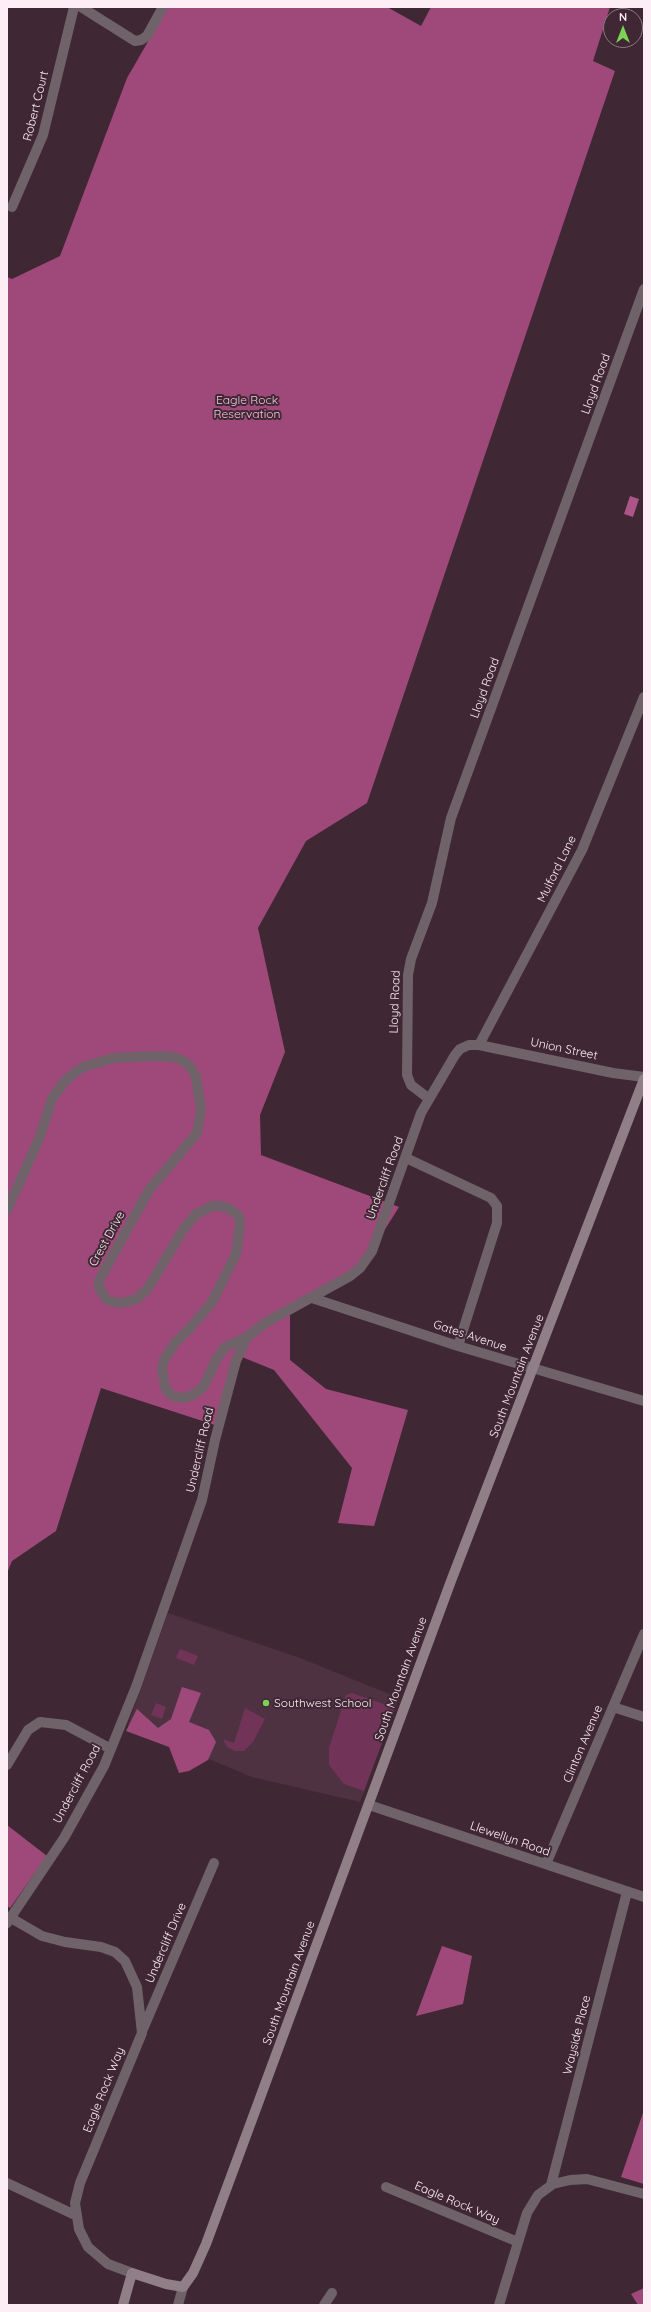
<!DOCTYPE html>
<style>
body{margin:0}
#map{position:relative;width:651px;height:2312px;overflow:hidden;background:#3f2834;font-family:Quicksand,sans-serif}
canvas{display:block}
.frame{position:absolute;inset:0;border:8px solid #fdedf5;pointer-events:none}
.north{position:absolute;left:603px;top:8px;width:40px;height:40px;box-sizing:border-box;background:#3f2834;border:1px solid #8b7781;border-radius:50%;rotate:0deg;font-size:11px;font-weight:700;line-height:16px;text-align:center;color:#fdedf5}
.north::after{content:'';display:block;margin:auto;width:14px;height:18px;background:#7dd154;clip-path:polygon(50% 0,100% 100%,50% 72%,0 100%)}
</style>
<div id="map">
<canvas width="651" height="2312"></canvas>
<div class="frame"></div>
<div class="north">N</div>
</div>
<script>
const g = document.querySelector('canvas').getContext('2d');
g.lineJoin = 'round';
function paint(path, color) {
  g.fillStyle = color;
  g.fill(path, 'evenodd');
}
function shape(rows) {
  const path = new Path2D();
  for (const r of rows) {
    path.moveTo(r[0], r[1]);
    for (let i = 2; i < r.length; i += 2) path.lineTo(r[i], r[i + 1]);
  }
  return path;
}
function strokePath(path, color, width, dash) {
  g.strokeStyle = color;
  g.lineWidth = width;
  g.lineCap = dash ? 'butt' : 'round';
  g.setLineDash(dash || []);
  g.stroke(path);
}
function label(font, color, halo, rows, align = 'center') {
  g.font = font + ' Quicksand,sans-serif';
  g.lineWidth = 4;
  g.setLineDash([]);
  g.textBaseline = 'middle';
  g.strokeStyle = halo;
  g.fillStyle = color;
  for (const [text, x, y, turn = 0] of rows) {
    g.save();
    g.translate(x, y);
    g.rotate((+turn || 0) * Math.PI / 180);
    g.textAlign = isNaN(turn) ? turn : align;
    if (halo) g.strokeText(text, 0, 0);
    g.fillText(text, 0, 0);
    g.restore();
  }
}
const built = shape([
 [168,1613,300,1658,399,1698,360,1802,252,1777,128,1725]
]);
const green = shape([
 [180,1649,198,1656,194,1665,176,1658],
 [352,1693,395,1708,364,1791,344,1784,329,1765,329,1748,346,1695],
 [156,1703,166,1707,162,1719,151,1715],
 [245,1708,265,1719,253,1742,244,1751,235,1751,227,1747,223,1739,234,1743]
]);
const forest = shape([
 [168,7,387,7,421,26,431,7,610,7,593,61,615,71,367,803,306,841,258,928,285,1052,260,1115,261,1155,399,1207,360,1269,290,1305,290,1360,326,1389,408,1410,374,1526,338,1523,352,1468,274,1370,242,1357,221,1427,101,1388,56,1531,12,1561,7,1573,7,277,12,279,60,256,127,78],
 [182,1687,201,1693,189,1722,209,1730,216,1742,208,1760,189,1771,179,1773,169,1747,126,1731,137,1709,158,1728,171,1719],
 [7,1825,47,1856,10,1908,7,1906],
 [442,1946,472,1956,463,2004,416,2016],
 [644,2110,644,2184,621,2177],
 [644,2288,644,2305,638,2305,631,2294]
]);
const water = shape([
 [630,496,639,499,633,517,624,514]
]);
const street = shape([
 [81,7,135,41,141,40,147,36,163,7],
 [12,207,43,135,74,7],
 [479,1045,582,850,644,697],
 [428,1098,411,1085,407,1075,408,975,411,959,432,903,451,818,644,289],
 [406,1158,491,1198,497,1206,497,1223,458,1346],
 [7,1210,39,1139,52,1099,64,1082,73,1074,83,1067,113,1058,155,1056,172,1057,182,1060,190,1066,196,1077,201,1109,197,1133,149,1190,103,1273,99,1281,99,1288,107,1300,114,1302,122,1303,137,1299,148,1288,183,1230,195,1215,212,1206,221,1206,230,1209,239,1216,240,1224,236,1254,212,1302,191,1327,175,1343,164,1360,162,1370,166,1390,174,1397,184,1398,195,1394,204,1386,216,1360,224,1348,247,1337],
 [312,1298,458,1346,644,1401],
 [613,1707,644,1717],
 [7,1765,28,1730,40,1722,66,1725,111,1749],
 [369,1805,644,1897],
 [546,1864,644,1634],
 [11,1918,42,1936,65,1942,101,1947,115,1952,125,1961,137,1987,142,2033,80,2183,75,2203,79,2229,88,2247,108,2264,132,2273],
 [7,1923,64,1838,104,1766,136,1687,202,1500,215,1440,236,1361,247,1337,265,1323,350,1276,360,1268,372,1251,421,1113,455,1055,460,1049,469,1045,479,1045,613,1073,644,1077],
 [143,2029,214,1863],
 [7,2183,75,2215],
 [551,2185,627,1892],
 [386,2187,518,2242],
 [178,2305,183,2287],
 [324,2305,332,2293],
 [499,2305,527,2213,538,2195,553,2184,570,2180,587,2179,644,2194]
]);
const secondary = shape([
 [123,2305,132,2273,166,2284,183,2287,193,2273,206,2244,451,1581,644,1079]
]);
const markers = [
 [266,1703,4,"#7dd154"]
];
const streetNames = [
 ["Robert Court",36,106,-76],
 ["Lloyd Road",596,384,-70],
 ["Lloyd Road",485,688,-70],
 ["Mulford Lane",557,869,-64],
 ["Lloyd Road",395,1002,-88],
 ["Union Street",564,1049,12],
 ["Undercliff Road",385,1178,-70],
 ["Crest Drive",107,1239,-61],
 ["Gates Avenue",470,1336,18],
 ["South Mountain Avenue",517,1376,-69],
 ["Undercliff Road",200,1450,-77],
 ["South Mountain Avenue",401,1679,-70],
 ["Clinton Avenue",583,1744,-67],
 ["Undercliff Road",77,1784,-62],
 ["Llewellyn Road",510,1839,19],
 ["Undercliff Drive",166,1943,-67],
 ["South Mountain Avenue",289,1983,-70],
 ["Wayside Place",577,2035,-76],
 ["Eagle Rock Way",104,2090,-68],
 ["Eagle Rock Way",457,2203,23]
];
const parkNames = [
 ["Eagle Rock",247,400],
 ["Reservation",247,414]
];
const poiNames = [
 ["Southwest School",274,1703]
];
paint(built, '#4f3242');
paint(green, '#713357');
paint(forest, '#9f497b');
paint(water, '#ad5587');
strokePath(street, '#6f6369', 10);
strokePath(secondary, '#917f88', 10);
for (const [x, y, r, color] of markers) {
  const dot = new Path2D();
  dot.arc(x, y, r, 0, 2 * Math.PI);
  g.fillStyle = color;
  g.fill(dot);
  strokePath(dot, '#3f2834', 1.5);
}
label('12px', '#fdedf5', '#3f2834', streetNames);
label('12px', '#f4c3dc', '#3f2834', parkNames);
label('12px', '#fdedf5', '#3f2834', poiNames, 'left');
</script>
